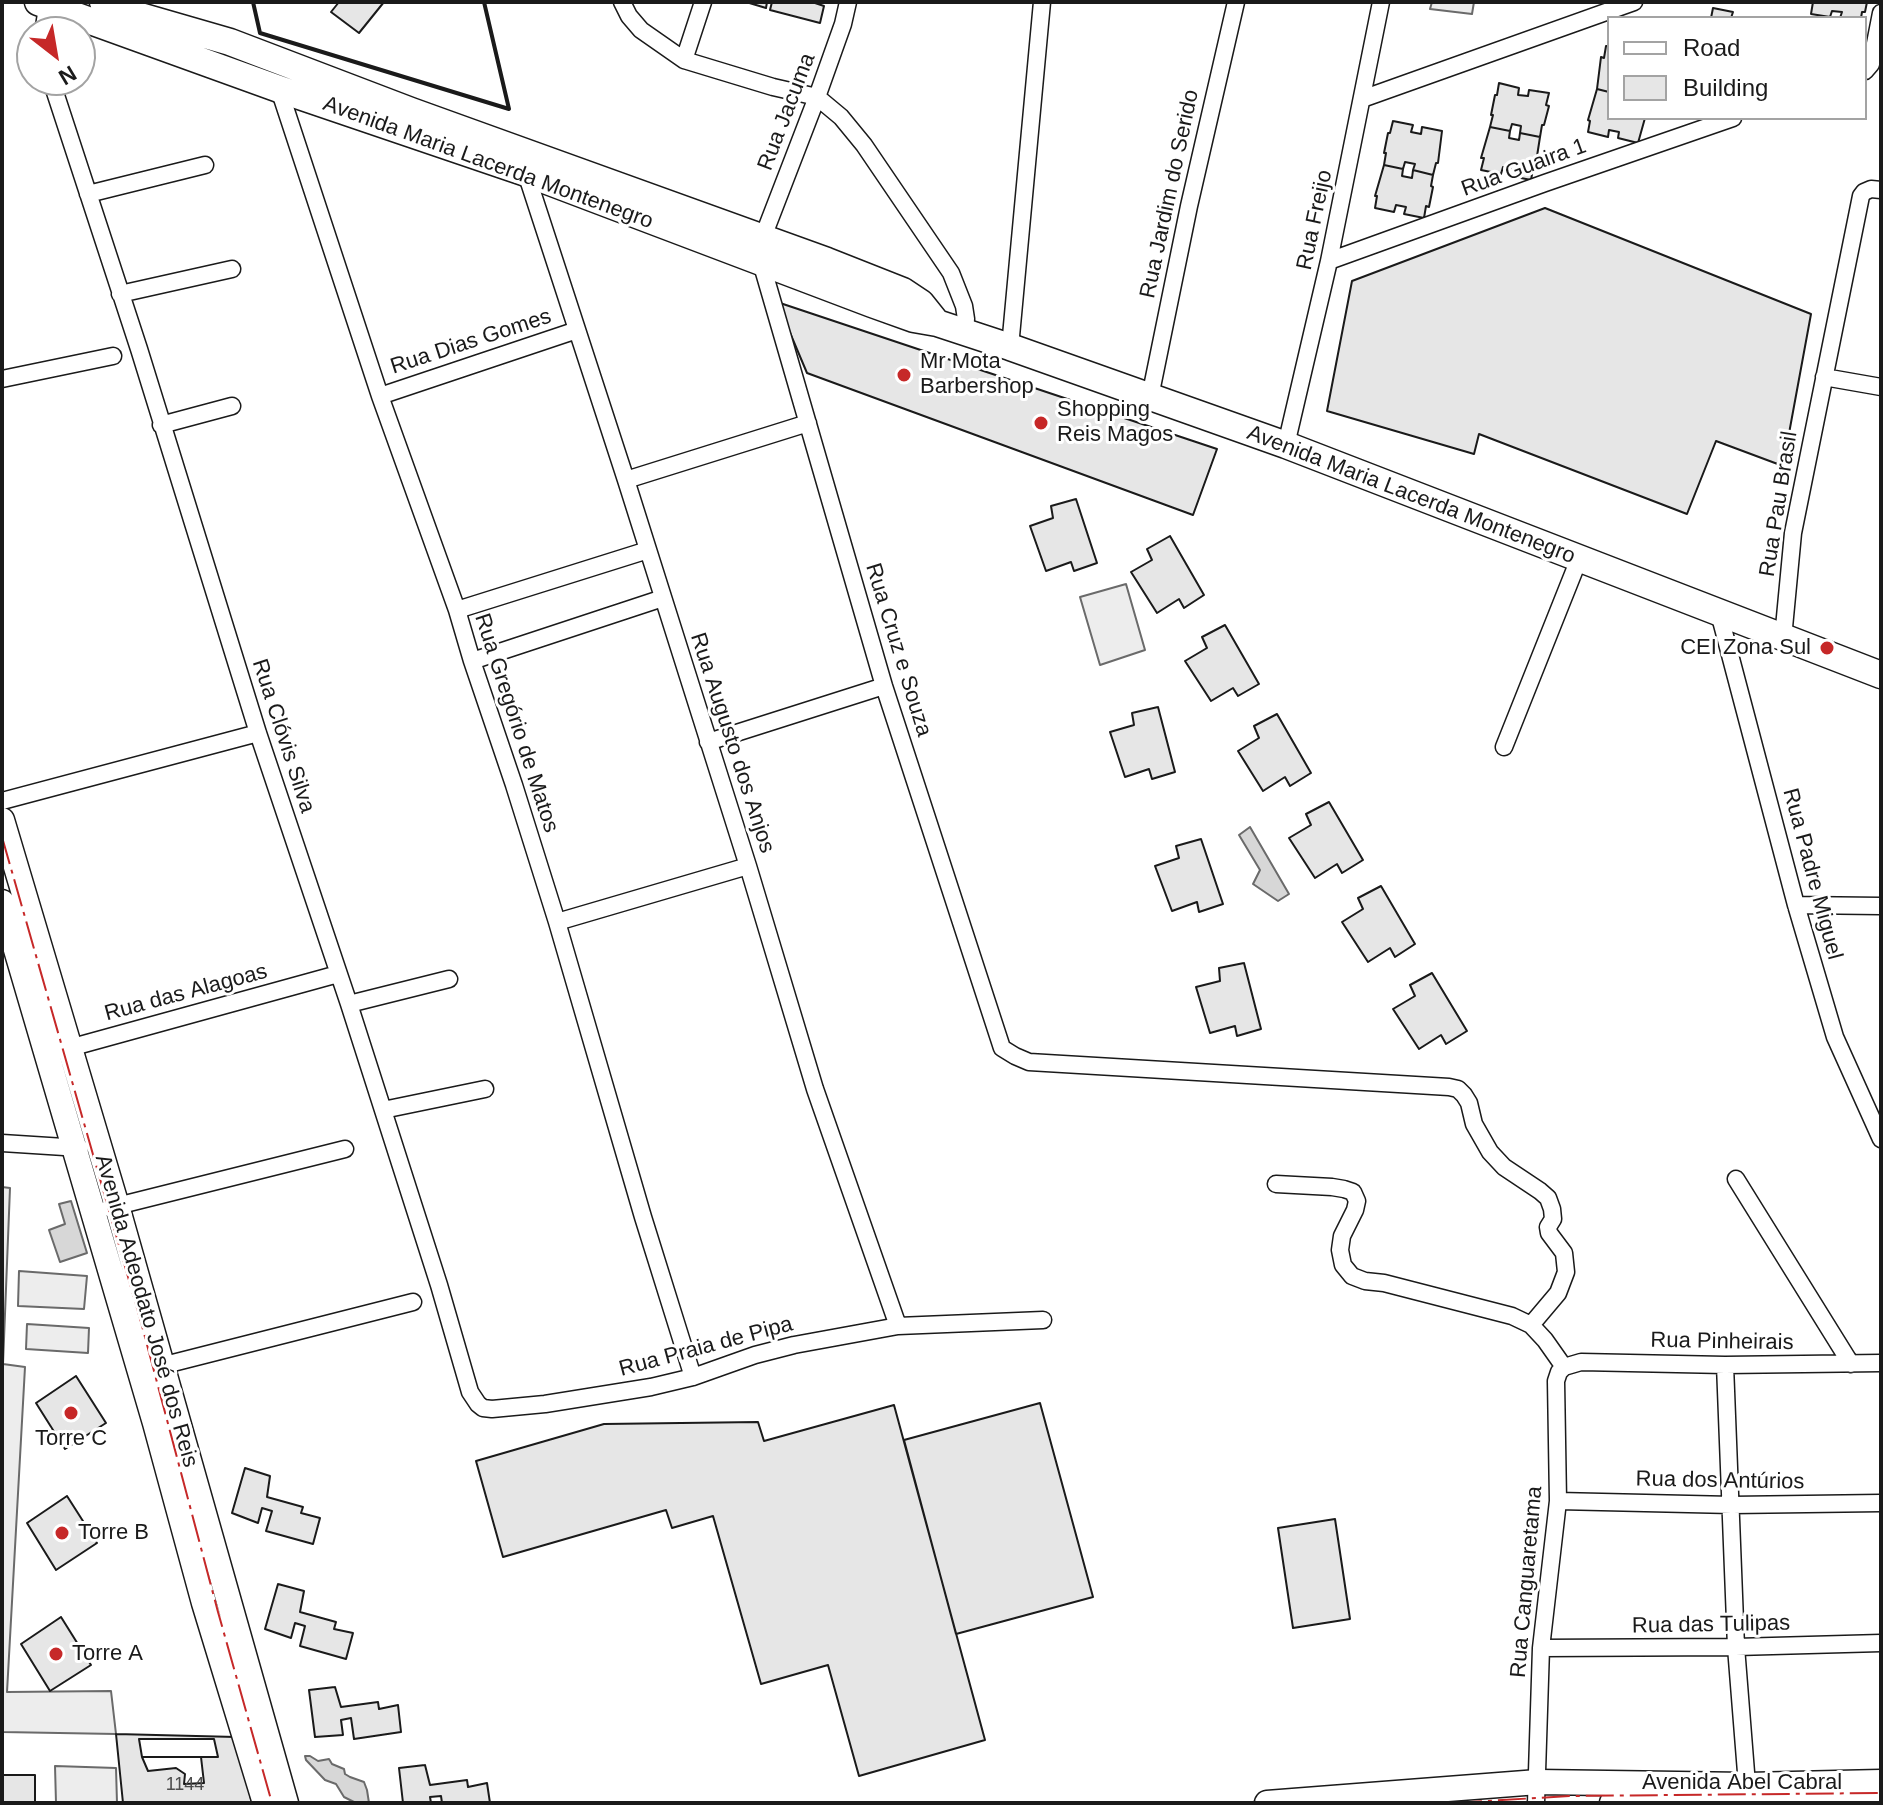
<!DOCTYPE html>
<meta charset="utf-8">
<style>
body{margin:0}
#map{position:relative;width:1883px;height:1805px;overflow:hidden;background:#fff;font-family:Arial,sans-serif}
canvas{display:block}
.frame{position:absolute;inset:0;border:4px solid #1a1a1a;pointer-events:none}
.legend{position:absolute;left:1607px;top:16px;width:260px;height:104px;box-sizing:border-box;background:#fff;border:2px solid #a3a3a3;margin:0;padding:10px 14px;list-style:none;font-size:24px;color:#1a1a1a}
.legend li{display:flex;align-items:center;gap:16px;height:40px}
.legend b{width:40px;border:2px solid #a3a3a3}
.north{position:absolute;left:16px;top:16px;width:80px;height:80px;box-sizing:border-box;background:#fff;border:2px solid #a3a3a3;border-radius:50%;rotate:149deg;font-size:22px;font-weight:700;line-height:32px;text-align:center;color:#1a1a1a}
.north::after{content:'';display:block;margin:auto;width:28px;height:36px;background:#c62828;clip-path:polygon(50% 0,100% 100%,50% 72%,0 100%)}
</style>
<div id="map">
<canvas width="1883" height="1805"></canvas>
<div class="frame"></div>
<ul class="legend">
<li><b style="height:10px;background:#fff"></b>Road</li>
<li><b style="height:22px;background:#e6e6e6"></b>Building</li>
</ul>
<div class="north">N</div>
</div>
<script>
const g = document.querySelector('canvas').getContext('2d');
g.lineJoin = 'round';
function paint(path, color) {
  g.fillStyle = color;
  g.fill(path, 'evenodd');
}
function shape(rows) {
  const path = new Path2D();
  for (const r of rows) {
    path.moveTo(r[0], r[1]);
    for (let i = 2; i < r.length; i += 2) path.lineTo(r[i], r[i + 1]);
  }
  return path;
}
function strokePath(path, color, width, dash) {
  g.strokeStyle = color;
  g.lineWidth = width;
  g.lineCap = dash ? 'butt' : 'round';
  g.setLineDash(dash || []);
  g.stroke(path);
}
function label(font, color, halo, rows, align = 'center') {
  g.font = font + ' Arial,sans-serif';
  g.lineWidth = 6;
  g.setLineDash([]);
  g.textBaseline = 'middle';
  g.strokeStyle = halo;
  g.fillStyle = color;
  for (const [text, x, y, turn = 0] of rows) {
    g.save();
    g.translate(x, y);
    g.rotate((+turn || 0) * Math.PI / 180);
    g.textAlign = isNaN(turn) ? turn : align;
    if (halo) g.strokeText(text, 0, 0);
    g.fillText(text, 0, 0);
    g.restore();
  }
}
const built = shape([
 [1432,2,1474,2,1472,14,1430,9,1432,2],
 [1126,584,1145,650,1100,665,1080,597,1126,584],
 [2,1187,10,1188,3,1364,25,1367,7,1692,111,1691,116,1734,2,1732,2,1187],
 [19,1271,87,1276,84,1309,18,1306,19,1271],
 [27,1324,89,1328,88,1353,26,1349,27,1324],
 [55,1766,116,1768,117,1803,56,1803,55,1766]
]);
const water = shape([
 [1250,827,1289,894,1278,901,1253,884,1260,870,1239,835,1250,827],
 [71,1201,87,1253,60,1262,49,1230,65,1224,59,1204,71,1201],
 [305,1756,310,1756,318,1761,329,1759,332,1764,344,1769,345,1774,350,1777,364,1782,367,1790,369,1803,356,1803,344,1797,336,1784,325,1780,306,1760,305,1756]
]);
const building = shape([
 [339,2,384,2,359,33,331,12,339,2],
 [746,2,767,2,766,8,746,2],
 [772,2,812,2,824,6,820,23,770,10,772,2],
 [1813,2,1867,2,1865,12,1862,12,1861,18,1840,18,1842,12,1832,11,1830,17,1811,14,1813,2],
 [1713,8,1733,12,1731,18,1711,18,1713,8],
 [1606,46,1609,46,1609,92,1597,89,1601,57,1604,58,1606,46],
 [1499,83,1519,88,1518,95,1528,96,1529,90,1549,93,1546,105,1549,106,1544,125,1542,125,1540,137,1520,133,1521,126,1512,124,1510,131,1490,127,1493,115,1491,115,1495,95,1497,95,1499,83],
 [1597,89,1609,92,1609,118,1645,118,1638,143,1618,138,1619,132,1609,130,1608,137,1588,132,1590,121,1588,120,1597,89],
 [1393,121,1413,125,1411,132,1421,134,1422,127,1442,131,1438,163,1436,163,1433,175,1413,170,1415,164,1405,162,1403,169,1384,165,1386,153,1384,153,1388,133,1390,133,1393,121],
 [1490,127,1510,131,1509,138,1519,140,1520,133,1540,137,1535,169,1533,169,1531,180,1511,176,1512,169,1503,167,1501,174,1481,170,1484,158,1481,158,1490,127],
 [1384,165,1403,169,1402,176,1412,178,1413,170,1433,175,1431,186,1433,187,1429,207,1426,206,1424,218,1404,214,1406,207,1396,205,1394,212,1375,208,1377,196,1375,196,1384,165],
 [1545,208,1811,314,1783,466,1716,441,1687,514,1479,434,1474,454,1327,411,1352,281,1545,208],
 [777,302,1217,449,1193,515,807,373,777,302],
 [1076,499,1097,563,1074,571,1071,562,1046,571,1030,526,1053,518,1051,506,1076,499],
 [1170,536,1204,595,1184,608,1179,599,1157,613,1131,572,1152,560,1147,549,1170,536],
 [1225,625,1259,684,1238,696,1233,688,1211,701,1185,661,1207,648,1202,637,1225,625],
 [1158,707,1175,772,1152,779,1149,769,1125,777,1110,732,1134,725,1132,713,1158,707],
 [1277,714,1311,773,1290,786,1285,777,1263,791,1238,751,1259,738,1254,726,1277,714],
 [1329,802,1363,860,1342,873,1337,864,1315,878,1289,838,1311,825,1306,814,1329,802],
 [1201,839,1223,904,1199,912,1197,902,1172,911,1155,866,1179,858,1176,846,1201,839],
 [1381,886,1415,944,1395,957,1390,948,1368,962,1342,922,1363,909,1358,898,1381,886],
 [1244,963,1261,1029,1237,1036,1235,1026,1210,1033,1196,987,1220,981,1219,968,1244,963],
 [1432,973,1467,1031,1446,1044,1441,1035,1419,1049,1393,1009,1415,996,1410,985,1432,973],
 [76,1376,106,1423,65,1449,36,1403,76,1376],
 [1040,1403,1093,1597,956,1634,904,1440,1040,1403],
 [894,1405,985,1740,859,1776,828,1665,761,1684,713,1516,672,1528,666,1510,503,1557,476,1461,604,1424,758,1422,764,1441,894,1405],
 [245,1468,270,1476,267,1497,303,1507,301,1513,320,1518,313,1544,266,1531,272,1511,262,1508,258,1523,232,1513,245,1468],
 [67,1496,97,1543,56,1570,27,1523,67,1496],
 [1335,1519,1350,1619,1293,1628,1278,1528,1335,1519],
 [278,1584,304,1591,300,1612,336,1622,334,1629,353,1633,346,1659,300,1646,305,1626,295,1623,291,1638,265,1629,278,1584],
 [61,1617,91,1665,50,1691,21,1644,61,1617],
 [335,1687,341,1707,378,1702,379,1709,398,1705,401,1732,354,1739,351,1718,341,1720,343,1735,315,1737,309,1690,335,1687],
 [116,1734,236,1737,252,1803,123,1803,116,1734],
 [139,1739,214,1739,218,1757,142,1757,139,1739],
 [142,1757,201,1757,204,1783,184,1784,185,1774,176,1768,148,1771,142,1757],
 [425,1765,430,1785,467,1780,468,1787,487,1783,490,1803,442,1803,441,1796,430,1797,431,1803,403,1803,399,1768,425,1765],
 [2,1775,35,1775,35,1803,2,1803,2,1775]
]);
const minor = shape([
 [622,2,629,16,641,30,684,60,773,87,817,97,841,117,864,145,951,273,964,306,966,319,965,332],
 [43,32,48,2],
 [684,60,703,2],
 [1865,71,1871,64,1881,13],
 [51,80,139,349,258,733,349,1004,439,1285,470,1392,478,1404,483,1408,492,1409,545,1404,651,1387,693,1377,755,1355,794,1345,898,1326,1043,1320],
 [279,89,380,396,457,610,472,661,514,785,557,922,643,1217,693,1377],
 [1362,99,1634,2],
 [526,173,626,480,748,866,815,1089,898,1326],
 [88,194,205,165],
 [763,237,817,97,843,24,848,2],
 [1329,261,1545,183,1733,118],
 [761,262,884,686,1002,1048,1015,1056,1029,1062,1449,1087,1458,1089,1464,1095,1469,1103,1474,1124,1490,1152,1504,1167,1540,1191,1548,1198,1552,1209,1553,1219,1548,1227,1549,1233,1564,1253,1566,1272,1558,1293,1531,1325],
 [120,294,232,269],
 [1010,347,1042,2],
 [1824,377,1881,387],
 [2,379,113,356],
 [380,396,577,330],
 [1150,397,1189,206,1236,2],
 [161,425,232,406],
 [1286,445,1329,261,1381,2],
 [626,480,808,423],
 [457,610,648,550],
 [1719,613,1796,905,1835,1037,1881,1139],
 [1783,638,1793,533,1861,196,1864,192,1871,189,1881,190],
 [472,661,663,598],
 [708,742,884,686],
 [1504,747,1579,559],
 [2,801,258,733],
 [1796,905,1881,906],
 [557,922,748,866],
 [349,1004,449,979],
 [62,1050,338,974],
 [383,1110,485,1089],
 [2,1143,80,1148],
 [1736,1179,1851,1364],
 [1276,1184,1332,1187,1344,1189,1353,1192,1357,1201,1355,1210,1342,1236,1340,1250,1343,1265,1352,1276,1365,1281,1384,1283,1512,1316,1531,1325,1545,1340,1564,1367],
 [109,1208,345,1149],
 [1725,1365,1736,1647,1747,1785],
 [1564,1367,1581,1362,1725,1365,1881,1363],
 [153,1368,413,1302],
 [1558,1501,1732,1505,1881,1503],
 [1541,1648,1736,1647,1881,1643],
 [1536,1803,1541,1648,1558,1501,1556,1381,1559,1372,1564,1367]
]);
const secondary = shape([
 [2,820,117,1206,286,1803],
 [2,902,155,1423,204,1603,265,1803],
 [1267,1803,1538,1782,1747,1785,1881,1782],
 [1612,1803,1881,1801]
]);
const primary = shape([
 [38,2,279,89,526,173,872,304,914,319,937,323,1010,347,1286,445,1881,675],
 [103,2,140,16,230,42,411,111,827,261,903,291,921,303,937,323]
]);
const wall = shape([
 [253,2,260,33,509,109,484,2]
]);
const power = shape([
 [2,837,141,1322,218,1612,272,1803],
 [1454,1803,1569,1796,1881,1793]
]);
const markers = [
 [904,375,8,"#c62828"],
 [1041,423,8,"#c62828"],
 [1827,648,8,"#c62828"],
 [71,1413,8,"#c62828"],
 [62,1533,8,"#c62828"],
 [56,1654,8,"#c62828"]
];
const numberNames = [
 ["1144",185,1785]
];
const streetNames = [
 ["Rua Jacuma",787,112,-69],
 ["Avenida Maria Lacerda Montenegro",488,163,20],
 ["Rua Guaira 1",1524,168,-20],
 ["Rua Jardim do Serido",1170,194,-78],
 ["Rua Freijo",1315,220,-78],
 ["Rua Dias Gomes",471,342,-18],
 ["Avenida Maria Lacerda Montenegro",1411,495,21],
 ["Rua Pau Brasil",1779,504,-81],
 ["Rua Cruz e Souza",898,650,73],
 ["Rua Gregório de Matos",516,723,72],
 ["Rua Clóvis Silva",283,736,72],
 ["Rua Augusto dos Anjos",732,743,72],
 ["Rua Padre Miguel",1812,874,75],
 ["Rua das Alagoas",186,993,-15],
 ["Avenida Adeodato José dos Reis",146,1311,74],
 ["Rua Pinheirais",1722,1342,1],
 ["Rua Praia de Pipa",706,1347,-15],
 ["Rua dos Antúrios",1720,1481,1],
 ["Rua Canguaretama",1527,1582,-85],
 ["Rua das Tulipas",1711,1625,-1],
 ["Avenida Abel Cabral",1742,1783]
];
const poiNames = [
 ["Mr Mota",920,362],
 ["Barbershop",920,387],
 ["Shopping",1057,410],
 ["Reis Magos",1057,435],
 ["CEI Zona Sul",1811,648,"right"],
 ["Torre C",71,1439,"center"],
 ["Torre B",78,1533],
 ["Torre A",72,1654]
];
paint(built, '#ededed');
strokePath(built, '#6a6a6a', 2);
paint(water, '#d7d7d7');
strokePath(water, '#6a6a6a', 2);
paint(building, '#e6e6e6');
strokePath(building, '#1a1a1a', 2);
strokePath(minor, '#1a1a1a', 19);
strokePath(secondary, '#1a1a1a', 27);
strokePath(primary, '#1a1a1a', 29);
strokePath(minor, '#fff', 16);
strokePath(secondary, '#fff', 24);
strokePath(primary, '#fff', 26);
strokePath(wall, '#1a1a1a', 4);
strokePath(power, '#c62828', 2, [28, 6, 4, 6]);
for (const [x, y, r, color] of markers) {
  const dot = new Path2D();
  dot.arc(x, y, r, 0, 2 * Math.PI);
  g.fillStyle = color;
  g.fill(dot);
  strokePath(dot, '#fff', 3);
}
label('18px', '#4d4d4d', null, numberNames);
label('22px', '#1a1a1a', '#fff', streetNames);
label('22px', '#1a1a1a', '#fff', poiNames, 'left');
</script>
